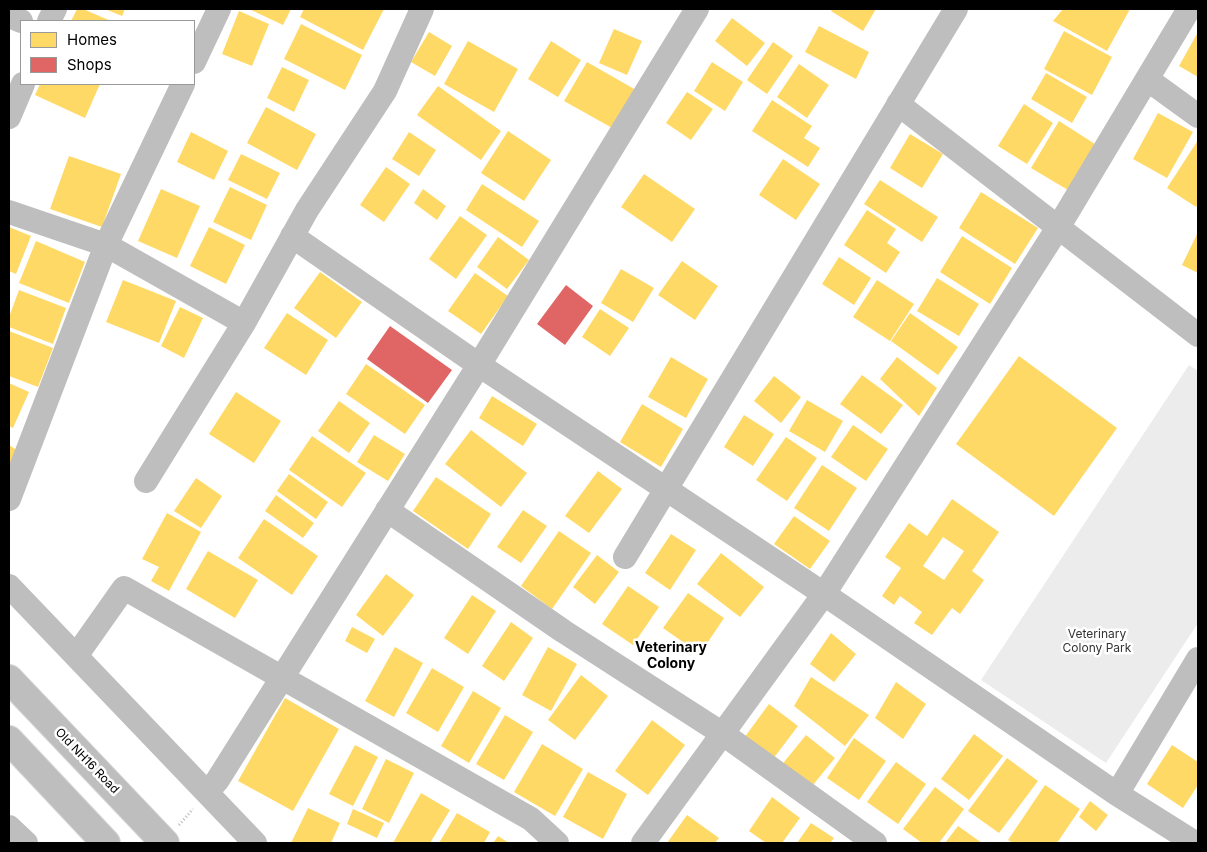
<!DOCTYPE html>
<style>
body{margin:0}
#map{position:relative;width:1207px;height:852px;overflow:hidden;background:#fff;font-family:Inter,sans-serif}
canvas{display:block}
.frame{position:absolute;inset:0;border:10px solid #000;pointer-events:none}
.legend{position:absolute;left:20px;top:20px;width:175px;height:65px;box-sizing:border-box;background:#fff;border:1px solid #999;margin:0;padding:6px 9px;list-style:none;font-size:15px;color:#000}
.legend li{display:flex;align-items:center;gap:10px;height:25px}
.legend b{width:25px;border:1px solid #999}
</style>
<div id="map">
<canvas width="1207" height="852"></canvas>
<div class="frame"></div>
<ul class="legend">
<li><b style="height:14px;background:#ffd966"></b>Homes</li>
<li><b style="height:14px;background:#e06666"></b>Shops</li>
</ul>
</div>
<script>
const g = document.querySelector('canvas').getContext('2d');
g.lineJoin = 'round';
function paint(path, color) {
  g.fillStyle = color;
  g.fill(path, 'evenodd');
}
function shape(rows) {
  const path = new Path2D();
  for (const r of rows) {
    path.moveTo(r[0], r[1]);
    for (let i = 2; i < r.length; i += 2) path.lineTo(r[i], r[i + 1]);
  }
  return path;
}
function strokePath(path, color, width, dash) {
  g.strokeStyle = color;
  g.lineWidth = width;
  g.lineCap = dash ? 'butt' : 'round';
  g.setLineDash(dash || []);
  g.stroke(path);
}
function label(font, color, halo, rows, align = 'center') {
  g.font = font + ' Inter,sans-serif';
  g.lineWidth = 5;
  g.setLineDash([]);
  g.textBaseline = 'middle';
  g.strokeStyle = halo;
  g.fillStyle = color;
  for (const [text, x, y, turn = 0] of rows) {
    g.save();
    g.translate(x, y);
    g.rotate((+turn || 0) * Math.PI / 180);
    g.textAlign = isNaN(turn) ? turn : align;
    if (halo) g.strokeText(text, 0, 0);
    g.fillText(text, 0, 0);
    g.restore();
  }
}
const green = shape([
 [1189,365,1198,371,1198,623,1106,763,981,680]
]);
const homes = shape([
 [77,9,83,9,111,21,71,21],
 [105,9,125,9,122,16],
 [249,9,291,9,283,25],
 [304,9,384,9,363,50,300,17],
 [832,9,876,9,863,31,831,11],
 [1063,9,1130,9,1107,51,1053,21],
 [239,11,269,24,252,66,222,54],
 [732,18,765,43,747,66,715,41],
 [301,24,362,55,345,90,284,59],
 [819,26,869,52,856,79,805,52],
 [614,29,642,41,627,75,599,63],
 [1064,31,1112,57,1092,95,1044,69],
 [429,32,452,46,435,76,411,62],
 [1198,32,1198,77,1179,66],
 [468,41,518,69,494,112,444,84],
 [551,41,581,60,558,97,528,79],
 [773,42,793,56,767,94,747,80],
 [587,62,636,90,614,129,564,101],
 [712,62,743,82,725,111,694,91],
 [799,64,829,85,807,118,777,97],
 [282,67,309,80,294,112,267,98],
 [1046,73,1087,97,1072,123,1031,99],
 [40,84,100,84,85,118,35,95],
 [438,86,501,131,481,160,417,115],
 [687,92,713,109,691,140,666,123],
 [772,100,812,126,804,138,820,148,808,167,752,131],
 [1024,104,1053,123,1027,164,998,146],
 [266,107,316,134,297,170,247,143],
 [1158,113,1193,132,1167,178,1133,159],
 [1059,121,1095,144,1068,190,1031,168],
 [508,131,551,160,524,201,481,173],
 [191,132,228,151,214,180,177,162],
 [409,132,436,150,419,176,392,159],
 [910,134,943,154,922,188,890,168],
 [1198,140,1198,203,1196,207,1167,188],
 [241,154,280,173,267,199,228,180],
 [69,156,121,174,102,227,50,209],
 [783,159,820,184,796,220,759,195],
 [386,167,410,184,384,222,360,205],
 [644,174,695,209,672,242,621,207],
 [880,180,938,217,922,242,864,204],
 [482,184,539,221,522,247,466,210],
 [230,187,267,205,251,240,213,222],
 [161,189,200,206,177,258,138,241],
 [423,189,446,206,437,220,414,203],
 [981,192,1038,228,1015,264,959,228],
 [867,210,896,229,887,243,900,252,886,273,844,245],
 [460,216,487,235,456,279,429,259],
 [9,227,31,236,16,274,9,271],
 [209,227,245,245,226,284,190,266],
 [1198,232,1198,273,1182,265],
 [962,236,1012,268,990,304,940,272],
 [498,237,529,260,507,289,477,267],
 [36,241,85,262,69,303,19,283],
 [839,257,871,278,854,305,822,284],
 [682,261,718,286,695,320,658,295],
 [621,269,654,288,633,322,601,303],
 [320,272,362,302,336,338,294,308],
 [475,273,508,296,481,334,448,311],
 [937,278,979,304,959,336,917,311],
 [123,280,176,301,159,343,106,322],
 [877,280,914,304,890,341,853,317],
 [19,290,66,308,53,344,9,327,9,317],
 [180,307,203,318,184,358,161,346],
 [600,309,629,328,610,356,582,337],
 [287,313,328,340,306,375,264,348],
 [910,313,958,347,938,375,891,341],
 [9,331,53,348,38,387,9,376],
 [1019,356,1117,428,1054,516,956,444],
 [671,357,708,379,686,418,648,397],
 [897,357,937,388,919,416,880,379],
 [366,364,425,405,405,434,346,394],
 [862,375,903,405,881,434,840,404],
 [774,376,801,397,781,423,754,401],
 [9,383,29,392,13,428,9,426],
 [236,392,281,421,254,463,209,434],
 [492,396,537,424,523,446,479,418],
 [807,400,843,421,825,452,789,431],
 [339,401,370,423,349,453,318,431],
 [642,404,683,429,661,467,620,442],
 [744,415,774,434,753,466,724,447],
 [853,425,888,449,866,481,831,457],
 [471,430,527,473,501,507,445,464],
 [374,435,405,454,388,481,357,462],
 [312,436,366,473,342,507,289,470],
 [786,437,817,458,787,501,756,480],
 [9,445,20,452,9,481],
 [822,465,857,488,829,531,794,508],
 [598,471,622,489,589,533,565,516],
 [289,474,328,502,316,519,277,491],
 [436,477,491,514,468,549,413,511],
 [196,478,222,496,201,528,174,511],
 [276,495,314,523,303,538,265,511],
 [952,499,999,532,972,571,984,580,960,614,952,608,932,635,914,623,922,612,900,596,894,605,882,596,901,568,885,557,909,523,927,536],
 [943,537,964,551,944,580,923,566],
 [523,510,547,526,521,563,497,547],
 [167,513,201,532,169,591,151,581,159,567,142,559],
 [794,516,830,541,810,569,774,544],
 [264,519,318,556,292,595,238,558],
 [559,531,591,553,552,609,521,586],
 [671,534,696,550,670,590,645,573],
 [208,551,258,580,235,618,186,589],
 [721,553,764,587,740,617,697,584],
 [597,555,619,572,595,604,573,587],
 [386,574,414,595,383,636,356,615],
 [628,586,659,607,633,645,602,624],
 [688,593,724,618,700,654,663,628],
 [472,595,496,611,468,654,444,638],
 [511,622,533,638,504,681,482,666],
 [352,627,375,639,367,653,345,641],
 [831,633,856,654,834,682,810,664],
 [395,647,423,663,394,717,365,701],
 [548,647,577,664,551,711,522,695],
 [432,668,464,687,438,732,406,713],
 [581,675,608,696,575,740,548,720],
 [811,677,869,715,845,746,794,706],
 [896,682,926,704,903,739,875,718],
 [473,691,501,708,469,763,441,746],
 [285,698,339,729,293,811,238,781],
 [769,704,798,726,773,759,744,738],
 [505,715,533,732,504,780,476,764],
 [652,720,685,745,648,795,615,771],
 [974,734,1003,756,969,800,941,779],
 [806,735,835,758,808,791,780,767],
 [854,738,886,761,859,800,827,778],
 [542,744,583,769,555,816,514,792],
 [355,745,378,757,353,806,329,794],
 [1172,745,1198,762,1198,785,1183,808,1147,784],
 [1007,758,1038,781,999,833,968,811],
 [386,759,414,773,389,823,362,809],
 [896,762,926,784,898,824,867,802],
 [588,772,627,794,603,839,563,817],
 [1045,785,1080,809,1057,843,1013,843,1008,840],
 [935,787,964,809,939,843,922,843,903,829],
 [421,793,450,810,430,843,393,843],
 [772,797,800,818,782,843,766,843,749,831],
 [1090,801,1108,815,1096,831,1079,817],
 [308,808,340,823,331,843,291,843],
 [353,809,384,823,377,838,347,824],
 [457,813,490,832,484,843,439,843],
 [687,815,719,838,715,843,667,843],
 [811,823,834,838,830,843,797,843],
 [958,826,982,843,945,843],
 [498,836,509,843,493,843]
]);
const shops = shape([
 [566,285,593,306,565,345,537,324],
 [390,326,452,370,428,403,367,359]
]);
const path = shape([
 [179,825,193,809]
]);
const minor = shape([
 [9,16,21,21],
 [49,21,55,9],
 [194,62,219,9],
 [1147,79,1198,116],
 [898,104,1198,335],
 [9,117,23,84],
 [9,212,106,245,244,323],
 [292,236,479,365,824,594,1117,794,1195,843],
 [146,481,244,323,307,210,385,91,422,9],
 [9,499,106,245,183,84],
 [387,510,563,631,723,734,875,843],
 [625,557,956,9],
 [9,586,255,843],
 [76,656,124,588,531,819,557,843],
 [207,792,217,781,479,365,697,9],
 [1117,794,1198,659],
 [9,827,26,843],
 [643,843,824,594,1059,226,1189,9]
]);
const major = shape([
 [9,679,165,843],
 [9,740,106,843]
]);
const parkNames = [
 ["Veterinary",1097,634],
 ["Colony Park",1097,648]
];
const streetNames = [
 ["Old NH16 Road",87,761,46]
];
const neighbourhoodNames = [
 ["Veterinary",671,648],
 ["Colony",671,664]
];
paint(green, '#ececec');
paint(homes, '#ffd966');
paint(shops, '#e06666');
strokePath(major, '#dbdbdb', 30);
strokePath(path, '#b9b9b9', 3, [1, 2.5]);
strokePath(minor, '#bebebe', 24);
strokePath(major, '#bebebe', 28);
label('12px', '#333', '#fff', parkNames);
label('12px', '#000', '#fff', streetNames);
label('bold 14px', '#000', '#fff', neighbourhoodNames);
</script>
